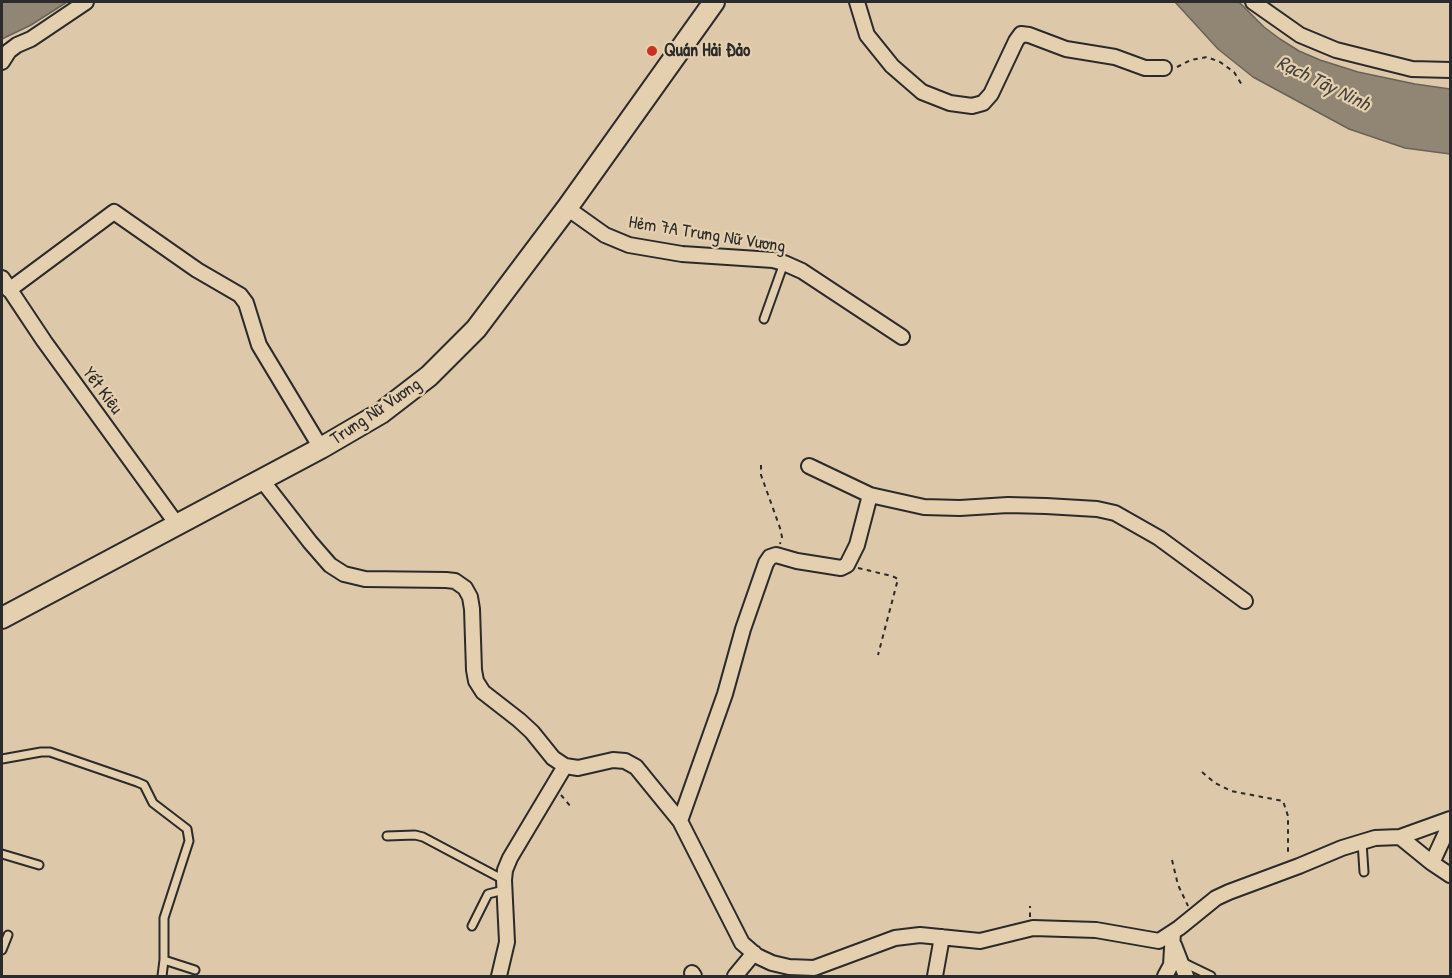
<!DOCTYPE html>
<meta charset="utf-8">
<style>
body{margin:0}
#map{position:relative;width:1452px;height:978px;overflow:hidden;background:#ddc8a9;font-family:"Patrick Hand",sans-serif}
canvas{display:block}
.frame{position:absolute;inset:0;border:3px solid #2b2b2b;pointer-events:none}
</style>
<div id="map">
<canvas width="1452" height="978"></canvas>
<div class="frame"></div>
</div>
<script>
const g = document.querySelector('canvas').getContext('2d');
g.lineJoin = 'round';
function paint(path, color) {
  g.fillStyle = color;
  g.fill(path, 'evenodd');
}
function shape(rows) {
  const path = new Path2D();
  for (const r of rows) {
    path.moveTo(r[0], r[1]);
    for (let i = 2; i < r.length; i += 2) path.lineTo(r[i], r[i + 1]);
  }
  return path;
}
function strokePath(path, color, width, dash) {
  g.strokeStyle = color;
  g.lineWidth = width;
  g.lineCap = dash ? 'butt' : 'round';
  g.setLineDash(dash || []);
  g.stroke(path);
}
function label(font, color, halo, rows, align = 'center') {
  g.font = font + ' "Patrick Hand",sans-serif';
  g.lineWidth = 4.5;
  g.setLineDash([]);
  g.textBaseline = 'middle';
  g.strokeStyle = halo;
  g.fillStyle = color;
  for (const [text, x, y, turn = 0] of rows) {
    g.save();
    g.translate(x, y);
    g.rotate((+turn || 0) * Math.PI / 180);
    g.textAlign = isNaN(turn) ? turn : align;
    if (halo) g.strokeText(text, 0, 0);
    g.fillText(text, 0, 0);
    g.restore();
  }
}
const water = shape([
 [2,2,67,2,31,25,2,39,2,2],
 [1175,2,1239,2,1264,27,1280,39,1299,51,1320,60,1358,72,1415,84,1450,89,1450,154,1405,148,1349,129,1253,77,1218,49,1175,2]
]);
const path = shape([
 [1177,67,1191,60,1207,57,1220,62,1234,72,1242,85],
 [761,465,761,475,780,528,782,537,780,544],
 [858,568,892,576,898,579,878,655],
 [1202,772,1215,783,1231,791,1283,801,1288,816,1288,856],
 [561,795,571,807],
 [1172,860,1178,885,1188,906],
 [1030,917,1030,906]
]);
const lane = shape([
 [764,319,784,263],
 [2,759,41,752,50,752,137,782,144,785,153,803,187,829,189,841,164,918,164,960,162,976],
 [387,836,415,835,423,837,504,880],
 [1362,842,1364,872],
 [2,854,39,865],
 [472,926,488,894,504,890],
 [2,950,8,935],
 [164,960,195,970],
 [1182,962,1211,976]
]);
const street = shape([
 [857,2,867,35,892,66,922,92,950,103,972,106,983,103,991,94,1016,41,1021,34,1029,35,1066,49,1115,57,1145,68,1164,68],
 [1253,2,1300,35,1336,50,1412,69,1450,70],
 [2,62,9,51,17,45,31,39,86,2],
 [567,208,605,235,629,245,682,254,773,260,784,263,802,271,902,337],
 [2,278,44,341,176,523],
 [9,290,114,212,197,270,240,295,246,303,259,345,321,448],
 [809,466,870,495,924,507,960,508,1008,505,1046,506,1097,509,1115,513,1159,538,1245,601],
 [261,479,310,542,330,565,344,574,365,579,446,580,455,581,465,588,470,597,472,609,474,670,476,681,483,692,519,720,532,732,553,758,565,766,578,768,613,760,625,761,636,767,680,821,742,943,757,956,772,963,789,967,814,968,895,938,920,935,980,941,1033,928,1096,930,1159,941,1179,928,1216,898,1229,892,1299,866,1342,848,1375,838,1400,837,1450,819],
 [680,821,725,694,743,629,766,563,770,557,776,555,797,561,841,568,847,565,857,545,870,495],
 [1400,837,1432,863,1450,875],
 [1432,863,1450,824],
 [1174,945,1186,976],
 [692,973,694,976],
 [499,976,507,942,504,880,505,870,510,858,565,766],
 [735,976,754,953],
 [935,976,942,937],
 [1165,976,1171,965,1173,932]
]);
const secondary = shape([
 [2,618,321,448,381,413,429,376,476,329,567,208,714,2]
]);
const markers = [
 [652,51,6,"#c8321e"]
];
const poiNames = [
 ["Quán Hải Đảo",664,51]
];
const streetNames = [
 ["Hẻm 7A Trưng Nữ Vương",707,235,9],
 ["Yết Kiêu",102,391,53],
 ["Trưng Nữ Vương",376,412,-34]
];
const waterNames = [
 ["Rạch Tây Ninh",1323,84,26]
];
paint(water, '#918674');
strokePath(water, '#686257', 1.5);
strokePath(lane, '#2b2b2b', 11);
strokePath(street, '#2b2b2b', 18);
strokePath(secondary, '#2b2b2b', 24);
strokePath(path, '#2b2b2b', 2, [4.5, 4.5]);
strokePath(lane, '#e4cfae', 7);
strokePath(street, '#e4cfae', 14);
strokePath(secondary, '#e4cfae', 20);
for (const [x, y, r, color] of markers) {
  const dot = new Path2D();
  dot.arc(x, y, r, 0, 2 * Math.PI);
  g.fillStyle = color;
  g.fill(dot);
  strokePath(dot, '#e4cfae', 2);
}
label('bold 18px', '#2b2b2b', '#e4cfae', poiNames, 'left');
label('18px', '#2b2b2b', '#e4cfae', streetNames);
label('italic 20px', '#44423d', '#e4cfae', waterNames);
</script>
